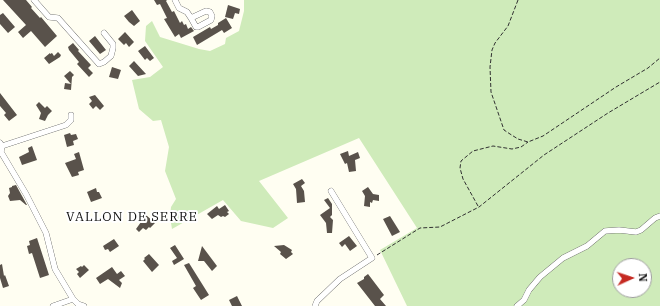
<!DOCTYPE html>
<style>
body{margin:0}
#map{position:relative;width:660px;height:306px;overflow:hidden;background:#fffef2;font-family:"IBM Plex Serif",serif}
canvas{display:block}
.north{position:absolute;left:612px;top:258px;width:40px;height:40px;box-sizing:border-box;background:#fff;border:1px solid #9f9f9f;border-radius:50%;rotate:87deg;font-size:11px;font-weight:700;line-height:16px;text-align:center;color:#0f0f0f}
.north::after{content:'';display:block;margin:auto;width:14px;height:18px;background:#c52a22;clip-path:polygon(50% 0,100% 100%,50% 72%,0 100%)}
</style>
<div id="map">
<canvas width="660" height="306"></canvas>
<div class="north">N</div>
</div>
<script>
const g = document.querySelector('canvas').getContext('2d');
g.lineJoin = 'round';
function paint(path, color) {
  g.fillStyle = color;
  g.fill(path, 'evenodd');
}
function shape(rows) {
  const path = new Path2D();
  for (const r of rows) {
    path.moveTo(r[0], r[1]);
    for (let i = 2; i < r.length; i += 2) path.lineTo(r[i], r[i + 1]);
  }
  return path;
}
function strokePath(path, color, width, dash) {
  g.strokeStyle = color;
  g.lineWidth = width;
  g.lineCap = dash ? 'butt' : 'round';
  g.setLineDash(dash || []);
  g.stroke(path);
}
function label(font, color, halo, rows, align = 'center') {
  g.font = font + ' "IBM Plex Serif",serif';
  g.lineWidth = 4;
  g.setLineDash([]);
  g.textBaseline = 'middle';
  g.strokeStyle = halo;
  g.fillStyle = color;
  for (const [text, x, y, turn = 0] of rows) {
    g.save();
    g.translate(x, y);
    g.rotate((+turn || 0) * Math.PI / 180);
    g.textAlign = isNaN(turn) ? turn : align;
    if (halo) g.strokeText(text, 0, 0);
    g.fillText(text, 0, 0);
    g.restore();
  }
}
const green = shape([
 [244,0,660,0,660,306,407,306,380,250,417,228,359,138,259,181,288,218,273,228,241,221,223,200,172,229,170,217,171,207,176,199,165,171,169,147,161,120,153,121,139,109,132,80,150,77,163,67,145,41,146,26,152,21,160,37,199,49,210,51,225,44,226,38,239,31,244,11],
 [620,266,644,266,644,290,620,290]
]);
const building = shape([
 [3,0,26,0,32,7,31,8,40,18,41,17,57,36,45,47,31,31,23,38,18,32,26,25],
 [154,0,167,0,166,1,172,12,174,11,180,23,182,21,184,25,186,24,188,29,191,27,194,31,181,38,179,34,175,37,164,19,167,18,160,4,157,5],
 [228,5,240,9,239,14,235,13,233,19,225,17],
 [132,10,140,21,134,26,129,22,124,16],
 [3,13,15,27,8,33,0,24,0,15],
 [226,18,232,28,224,33,222,30,197,45,193,37,210,27,211,29,218,25,218,23],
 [125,32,134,42,129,47,126,43,124,45,118,39],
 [95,36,106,50,100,54,89,41],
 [73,43,79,50,78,51,91,65,88,68,93,73,89,77,77,64,79,62,69,50,68,47],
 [145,46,154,58,150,61,147,58,145,60,138,51],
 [58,52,61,55,60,57,49,64,44,58,50,53,50,54,52,53,54,56],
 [134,61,146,74,138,76,129,66],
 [112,67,121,70,118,79,109,77],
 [70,71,74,75,72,77,71,90,64,89,65,83,71,84,64,76],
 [0,93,17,115,9,121,4,115,6,113,0,106],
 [95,95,104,106,100,110,96,106,93,109,89,104,92,101,89,97],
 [39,102,45,108,47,106,52,111,48,115,45,121,39,119,41,113,36,105],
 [70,133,71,135,76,134,78,139,73,141,74,145,67,147,64,135],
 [32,146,37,160,22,165,19,157,29,152,28,148],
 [348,151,349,156,358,152,360,158,355,160,356,171,349,172,347,163,345,164,340,154],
 [79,152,84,170,78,172,79,175,72,177,65,163,76,159,74,154],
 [302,179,305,183,301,186,304,191,305,202,297,203,296,189,293,184],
 [16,185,27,205,26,205,20,200,10,201,8,196,10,193,9,188,12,187,12,186],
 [368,187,373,194,379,195,379,201,373,200,372,203,370,202,370,207,364,206,365,196,362,191],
 [96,188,97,192,99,192,102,198,91,202,87,192],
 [328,198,332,204,332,215,330,217,333,220,332,233,327,233,326,223,320,215,330,208,324,200],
 [225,205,229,211,227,212,229,214,225,217,223,216,221,217,218,215,212,219,207,214,217,206,219,209],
 [146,215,155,223,150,228,149,227,146,230,143,228,139,232,136,229],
 [390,216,400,232,392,236,383,219],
 [349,236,357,246,350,251,345,244,342,247,339,243],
 [37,238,49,275,40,278,32,253,29,254,27,246,30,245,29,241],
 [114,239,119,246,110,252,108,249,105,250,103,246],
 [175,245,184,259,174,265,172,261,177,258,170,248],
 [284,245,292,250,291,252,293,254,286,259,280,254,281,252,274,246],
 [202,246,217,266,212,271,204,261,198,261],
 [149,254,159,265,152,272,143,261,145,259,144,258],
 [189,263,209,295,201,300,193,288,196,286,184,265],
 [2,264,4,276,5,275,9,286,3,288,0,278,0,265],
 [84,265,89,270,80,278,77,274,79,272,76,269,81,266,82,267],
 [112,267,117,274,121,271,125,276,119,280,122,283,120,288,108,279,100,284,96,278],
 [368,274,384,295,380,299,386,306,375,306,357,283,364,279,364,277],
 [237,296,242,306,232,306,229,300]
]);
const path = shape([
 [518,0,508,26,495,43,492,50,490,67,491,92,504,130,510,134,518,139,528,142,543,136,616,87,648,68,660,58],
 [478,206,463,179,460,168,461,161,473,151,493,146,512,149,521,147,528,142],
 [377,255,420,228,440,227,479,207,544,155,608,113,660,82]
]);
const minor = shape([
 [34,0,49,17,58,18,99,64,104,62,111,56,113,48,113,44,104,33],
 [175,0,179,8,187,12,191,18,196,27,198,27,211,20,212,16,210,12,206,11,191,18],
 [0,143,2,146,1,152,26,194,46,233,55,269,73,299,78,304,84,306],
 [2,146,66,125,71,120,71,115],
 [53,306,73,299],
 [315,306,317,301,340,279,372,258,331,191],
 [517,306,524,300,529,290,540,277,563,258,587,246,605,231,619,230,636,232,641,230,655,218,660,216]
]);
const neighbourhoodNames = [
 ["VALLON DE SERRE",132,217]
];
paint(green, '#cfebba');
paint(building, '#59524b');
strokePath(minor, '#424242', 6);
strokePath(path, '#313131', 1, [4, 2]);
strokePath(minor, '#fff', 5.5);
g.letterSpacing = '1px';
label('13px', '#0f0f0f', '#fff', neighbourhoodNames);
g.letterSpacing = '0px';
</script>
